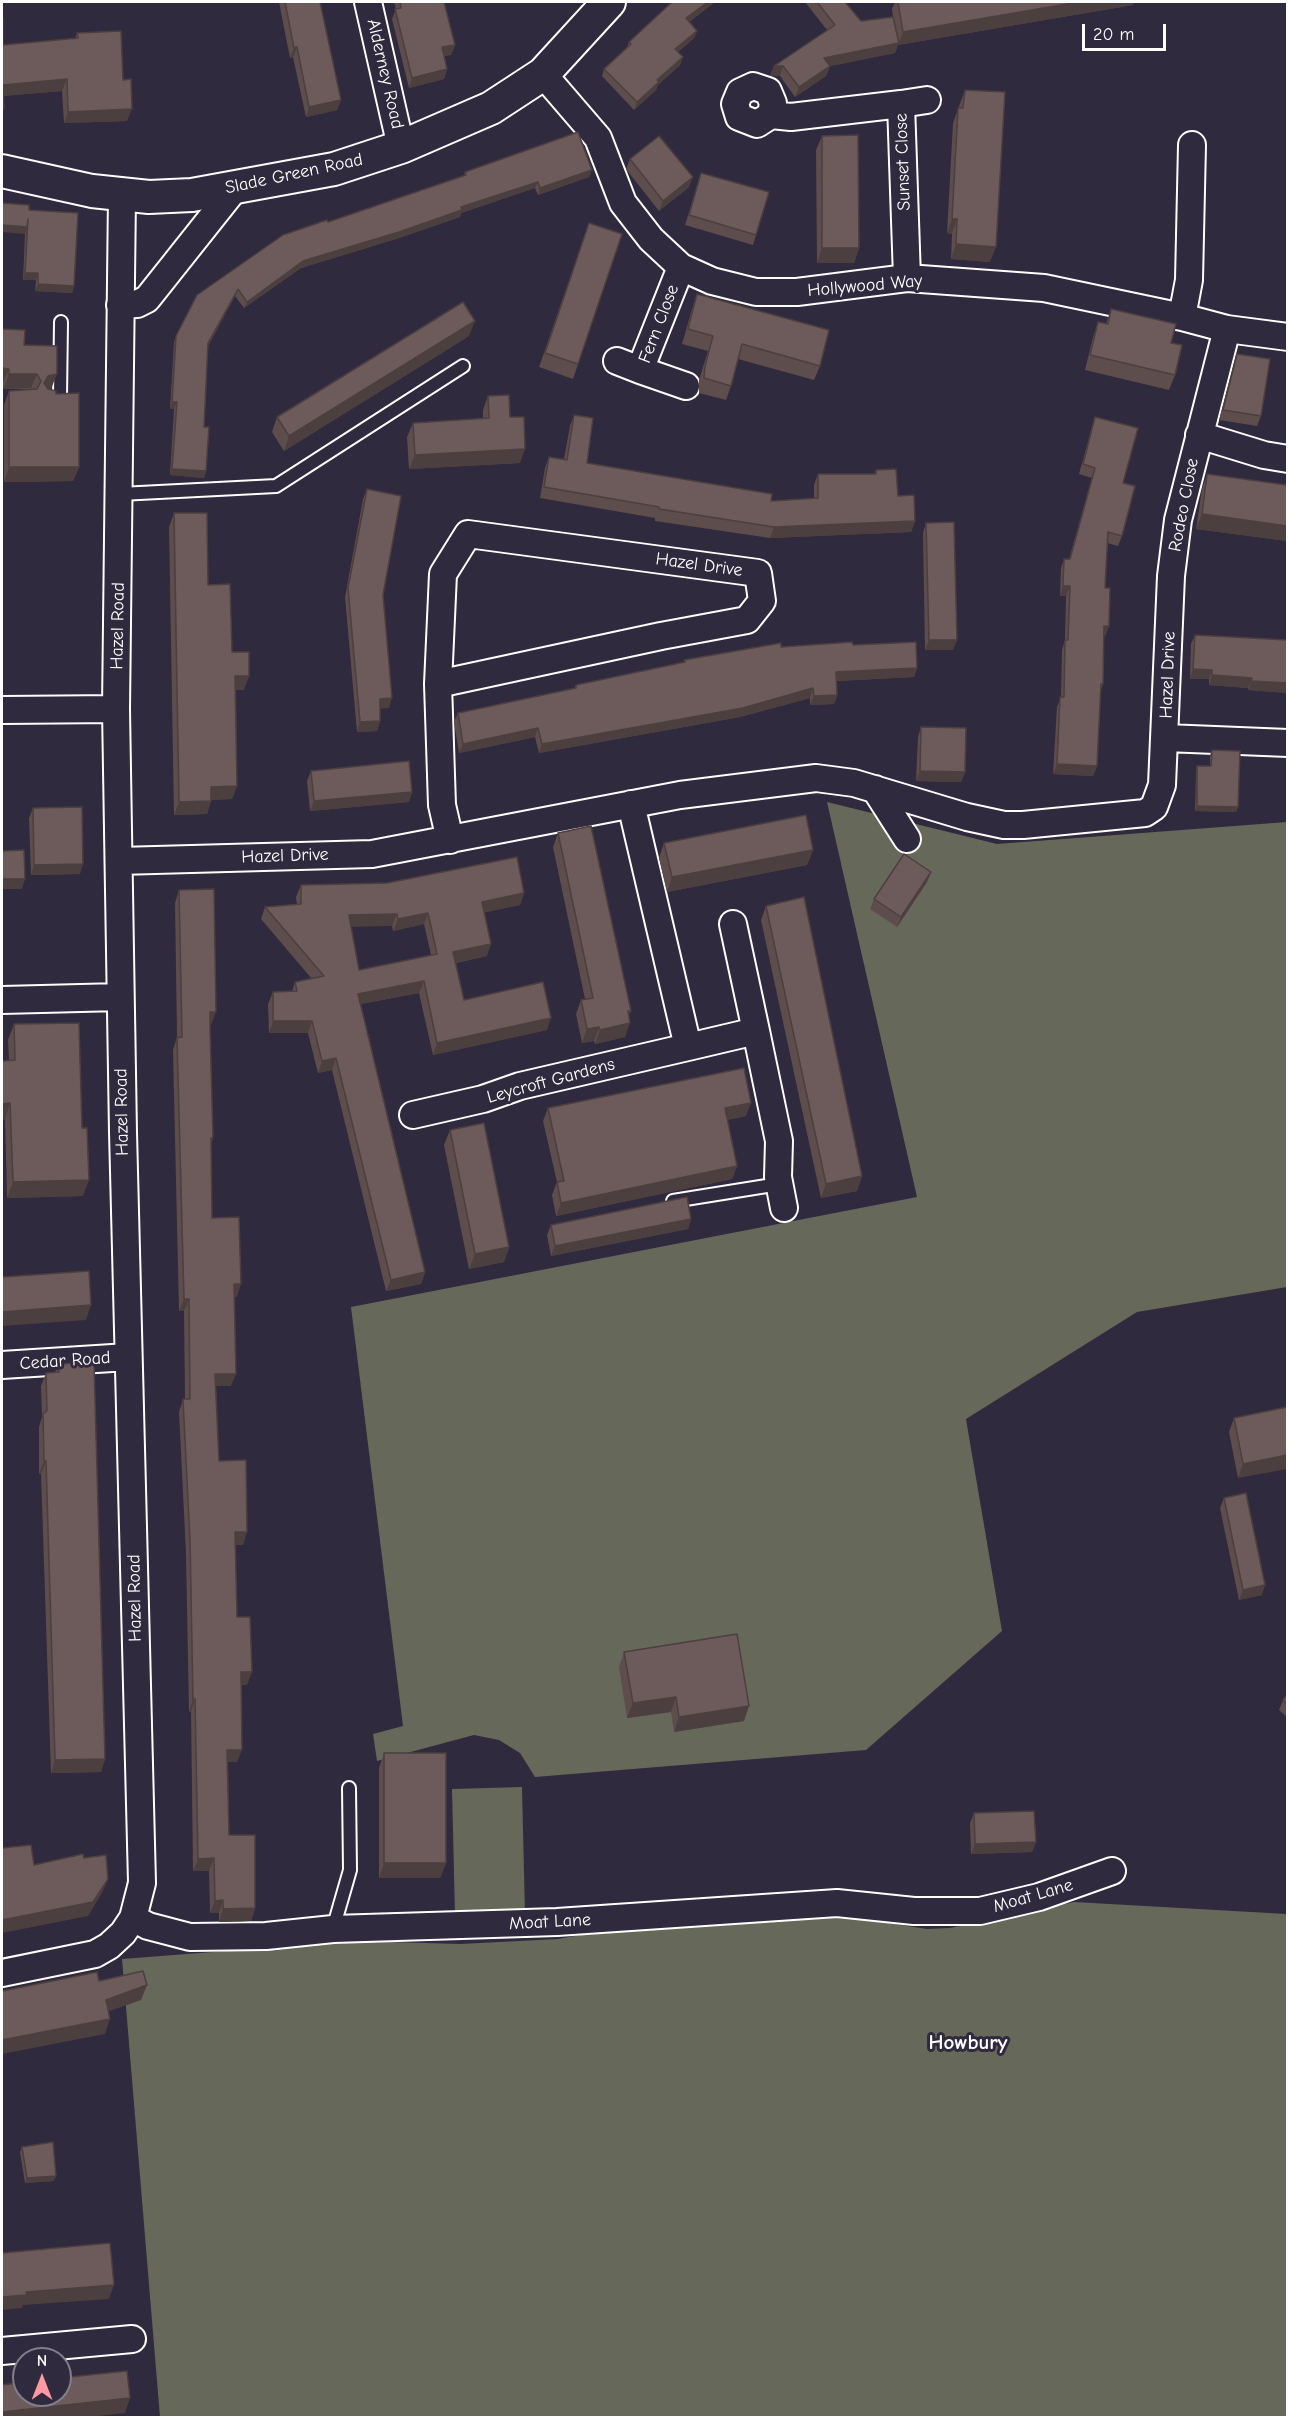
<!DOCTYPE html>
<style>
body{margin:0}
#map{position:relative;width:1289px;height:2419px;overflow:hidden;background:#2f2a3d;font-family:"Comic Neue",sans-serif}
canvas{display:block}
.frame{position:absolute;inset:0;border:3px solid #fff;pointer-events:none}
.north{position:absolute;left:12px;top:2347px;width:60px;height:60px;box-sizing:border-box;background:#2f2a3d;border:2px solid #827f8b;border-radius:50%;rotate:0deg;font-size:16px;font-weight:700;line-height:24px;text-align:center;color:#fff}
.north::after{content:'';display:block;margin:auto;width:21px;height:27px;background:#ff9aa2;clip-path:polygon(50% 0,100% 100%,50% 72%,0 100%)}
.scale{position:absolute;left:1082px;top:24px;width:84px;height:27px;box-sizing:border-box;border:3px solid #fff;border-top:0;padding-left:8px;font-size:18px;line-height:21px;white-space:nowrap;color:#fff;-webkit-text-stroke:4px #2f2a3d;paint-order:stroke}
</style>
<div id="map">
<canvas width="1289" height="2419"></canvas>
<div class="frame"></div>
<div class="north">N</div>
<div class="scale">20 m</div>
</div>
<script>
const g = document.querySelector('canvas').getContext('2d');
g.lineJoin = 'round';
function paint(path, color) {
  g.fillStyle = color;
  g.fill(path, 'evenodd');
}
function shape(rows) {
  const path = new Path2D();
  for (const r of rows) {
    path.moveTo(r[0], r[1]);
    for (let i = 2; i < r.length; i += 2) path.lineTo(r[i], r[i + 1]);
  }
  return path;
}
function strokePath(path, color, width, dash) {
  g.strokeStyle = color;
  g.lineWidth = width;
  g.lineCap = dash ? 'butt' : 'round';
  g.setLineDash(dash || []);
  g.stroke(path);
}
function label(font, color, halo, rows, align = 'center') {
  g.font = font + ' "Comic Neue",sans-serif';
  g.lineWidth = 6;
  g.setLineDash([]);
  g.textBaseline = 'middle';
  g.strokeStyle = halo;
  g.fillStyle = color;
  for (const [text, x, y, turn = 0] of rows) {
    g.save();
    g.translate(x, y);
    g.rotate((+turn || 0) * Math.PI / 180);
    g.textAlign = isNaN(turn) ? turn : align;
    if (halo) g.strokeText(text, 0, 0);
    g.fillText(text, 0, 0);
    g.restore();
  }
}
const green = shape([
 [827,802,997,844,1287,822,1287,1287,1137,1312,966,1419,1002,1631,866,1750,535,1777,520,1753,499,1740,474,1735,377,1761,373,1734,403,1726,351,1307,917,1197],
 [522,1787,525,1914,455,1915,452,1789],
 [1074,1902,1287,1914,1287,2417,160,2417,122,1959,355,1941,460,1944,558,1939,653,1922,822,1913,927,1929,950,1928]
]);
const service = shape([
 [48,397,60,397,61,322],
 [120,494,276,486,463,366],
 [673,1201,779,1184],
 [333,1929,350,1870,349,1788]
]);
const minor = shape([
 [368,2,401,147],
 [543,74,598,138,623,203,651,239,681,267,712,281,756,292,797,292,907,278,1044,288,1182,317,1227,329,1288,337],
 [901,104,927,100],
 [771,115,773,103,768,91,753,86,740,92,735,104,739,117,757,124,771,115,791,117,901,104,907,278],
 [681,267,640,370,686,386],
 [120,305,137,304,147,299,236,187],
 [1182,317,1189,280,1192,145],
 [617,361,640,370],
 [1199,435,1264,455,1288,459],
 [438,684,661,636,747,620,762,601,758,573,468,534,443,574,438,684,442,805,450,840],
 [2,710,116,709],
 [1166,738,1288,743],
 [875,789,907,839],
 [119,861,372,854,680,795,816,778,854,783,967,817,1004,825,1023,825,1145,813,1154,807,1162,785,1171,576,1178,520,1227,329],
 [733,924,756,1031],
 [2,1000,120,997],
 [688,1047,756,1031,779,1141,778,1177,784,1208],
 [413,1115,483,1099,520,1086,688,1047,631,804],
 [2,1365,128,1357],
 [133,1918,148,1926,190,1937,266,1936,333,1929,557,1922,837,1903,914,1911,980,1911,1039,1897,1112,1871],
 [2,1973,95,1954,109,1946,123,1933,133,1918,142,1883,123,1132,116,709,122,195],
 [2,2351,132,2339]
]);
const tertiary = shape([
 [2,171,92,191,149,197,192,195,334,169,401,147,491,108,543,74,609,2]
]);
const wall = shape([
 [279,2,320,2,341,100,337,110,306,117,293,57,290,58],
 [394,2,444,2,455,45,451,55,444,56,447,69,444,79,409,88,392,19,396,9],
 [715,2,689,22,697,31,694,38,678,52,683,57,680,65,658,85,656,90,634,110,602,76,604,69,627,47,629,42],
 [805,2,845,2,861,21,893,17,892,9,895,2,1134,2,1133,5,898,45,895,53,830,66,826,76,795,97,780,76,770,76,774,66,827,30],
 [2,18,3,45,75,39,77,33,123,80,127,121,64,123,62,91,3,96,4,108,2,114],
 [965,90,990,262,951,259,952,234,947,233,953,123],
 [822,136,859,248,854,263,817,263,816,150],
 [630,159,689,187,659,211,626,169],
 [592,170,589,177,538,195,535,188,461,213,460,217,396,239,301,268,244,308,235,296,208,346,204,427,206,471,204,478,170,475,174,409,170,409,174,342,176,336,328,222,464,176,465,172],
 [701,173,756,235,753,245,685,225],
 [29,210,74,286,72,293,35,291,36,280,23,280,25,233,25,234],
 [589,223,622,234,573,379,539,367],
 [697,294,820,366,814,380,738,359,731,386,726,400,699,393,699,380,708,351,682,344,692,309],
 [1111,309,1171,343,1175,375,1169,390,1085,370,1093,337,1098,322,1106,324],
 [2,329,24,345,51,389,48,389,56,394,79,467,73,481,4,482,4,405,9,391,32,389,3,389],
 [469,336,284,451,272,432,277,417],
 [1237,354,1261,416,1257,426,1219,420,1234,364],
 [488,396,510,417,520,463,409,469,407,437,413,423,483,419,483,410],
 [574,415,587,463,771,501,814,499,814,485,818,474,874,474,876,470,898,496,915,521,911,532,770,538,655,521,655,518,540,498,545,468,549,457,564,459,570,426],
 [1095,417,1123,483,1122,536,1118,546,1107,543,1105,588,1109,626,1105,636,1104,636,1103,684,1100,693,1097,766,1093,776,1053,774,1057,707,1061,697,1062,650,1065,640,1066,596,1060,596,1061,568,1064,559,1069,559,1092,478,1079,474,1092,427],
 [1207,474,1287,485,1287,541,1196,529,1202,489],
 [367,489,383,595,389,708,380,708,380,721,377,731,357,732,345,597,363,499],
 [174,513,208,585,244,690,236,690,237,786,232,799,211,800,207,814,174,815,169,527],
 [926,523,953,650,925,650,923,533],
 [1195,635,1287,640,1287,693,1248,690,1248,688,1209,685,1209,679,1190,679,1191,644],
 [853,645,917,668,914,677,837,681,837,695,834,704,810,705,810,698,740,717,539,753,535,737,459,753,454,722,458,713,574,689,576,685,684,662,684,660,781,647],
 [921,727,965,772,961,782,916,781,918,737],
 [1212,750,1238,807,1236,812,1195,811,1196,771,1197,766,1210,766,1210,755],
 [311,771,412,792,409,802,310,811,307,781],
 [33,808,80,874,31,875,29,818],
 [558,833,629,1017,625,1037,595,1044,594,1041,582,1043,576,1014,581,1000,585,999,553,847],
 [664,843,813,850,807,865,667,892,659,858],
 [931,872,927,882,897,927,870,909,874,899],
 [301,885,524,893,520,905,484,912,487,956,456,963,464,1000,547,1030,433,1055,419,993,361,1004,425,1272,421,1284,386,1291,332,1070,318,1073,308,1033,269,1033,268,1004,273,992,292,991,295,982,312,979,261,919,265,907,297,904,296,897],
 [424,924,431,955,359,970,351,926,392,926,393,931],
 [179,890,211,1025,210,1025,213,1138,211,1145,212,1218,237,1297,234,1297,231,1386,216,1386,219,1461,243,1545,235,1545,237,1617,247,1685,241,1685,237,1762,228,1762,229,1835,255,1908,251,1921,219,1922,219,1913,210,1913,209,1871,193,1871,191,1712,189,1712,186,1553,179,1412,183,1399,185,1399,184,1311,179,1311,173,1050,177,1037,175,903],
 [766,906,862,1176,857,1191,821,1198,761,920],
 [14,1024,83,1196,7,1198,5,1119,2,1120,2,1061,9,1061,8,1040],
 [548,1108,746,1116,727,1120,737,1166,732,1179,556,1216,552,1195,557,1182,543,1121],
 [450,1130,509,1247,504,1262,469,1269,444,1145],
 [691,1219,688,1229,551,1256,547,1235,551,1225],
 [58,1364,105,1759,101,1772,51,1773,41,1474,39,1474,39,1427,42,1417,41,1386,46,1373,55,1372],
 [1287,1407,1238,1478,1229,1432,1234,1418],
 [1224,1498,1262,1595,1239,1600,1220,1508],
 [624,1652,744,1721,674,1732,671,1712,627,1718,619,1667],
 [1287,1695,1287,1717,1279,1710,1283,1700],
 [384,1753,446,1863,440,1878,379,1878,379,1768],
 [974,1813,1036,1842,1032,1852,971,1854,970,1823],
 [22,2147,54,2181,25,2183,20,2152]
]);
const shadedWall = shape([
 [708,2,715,2,683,26,686,18],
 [1079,2,1134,2,1133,5,898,45,903,32],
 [697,31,694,38,673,56,675,49],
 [899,43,895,53,821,68,824,58],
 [455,45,451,55,438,57,442,47],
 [297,47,293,57,290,58,294,48],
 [683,57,680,65,658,85,656,90,634,110,637,102,657,80],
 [774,66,783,66,780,76,770,76],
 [830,66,826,76,795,97,799,87],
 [447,69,444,79,409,88,412,78],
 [67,79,62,91,2,96,3,85],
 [341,100,337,110,306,117,309,107],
 [132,109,127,121,64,123,68,112],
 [592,170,589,177,538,195,540,188],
 [693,177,689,187,659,211,663,201],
 [538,182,535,188,461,213,460,217,396,239,301,268,244,308,247,302,303,261],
 [952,219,957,219,952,234,947,233],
 [2,225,27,227,25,234,2,232],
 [956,244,996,247,990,262,951,259],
 [822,248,859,248,854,263,817,263],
 [25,273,38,273,36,280,23,280],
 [38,284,74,286,72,293,35,291],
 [238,289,235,296,206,350,208,343],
 [475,321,469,336,284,451,289,436],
 [2,368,9,369,3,383,2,383],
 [9,374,37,374,31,388,3,389],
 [57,374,51,389,42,390,44,383,48,376],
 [172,402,177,402,174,409,170,409],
 [525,449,520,463,409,469,415,455],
 [9,467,79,467,73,481,4,482],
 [172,469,206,471,204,478,170,475],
 [1202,514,1287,526,1287,541,1196,529],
 [915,521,911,532,770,538,774,527],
 [1063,586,1070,586,1066,596,1060,596],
 [1104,626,1109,626,1105,636,1100,636],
 [929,640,957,640,953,650,925,650],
 [917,668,914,677,833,681,836,672],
 [1193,669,1212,670,1209,679,1190,679],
 [1212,675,1252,678,1248,688,1209,685],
 [235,676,249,676,244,690,231,690],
 [1251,681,1287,683,1287,693,1248,690],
 [813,688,810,698,740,717,539,753,542,744],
 [837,695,834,704,810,705,814,696],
 [392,698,389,708,377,709,380,699],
 [380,721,377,731,357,732,360,722],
 [538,728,535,737,459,753,463,744],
 [1057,764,1097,766,1093,776,1053,774],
 [920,771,965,772,961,782,916,781],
 [237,786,232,799,206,800,211,787],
 [412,792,409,802,310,811,314,801],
 [211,801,207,814,174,815,179,802],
 [1197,806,1238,807,1236,812,1195,811],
 [813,850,807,865,667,892,672,877],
 [83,864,80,874,31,875,34,865],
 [931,872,927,882,897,927,901,917],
 [2,879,25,879,22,889,2,889],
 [524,893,520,905,478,914,482,902],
 [428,913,424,924,393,931,398,919],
 [397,914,392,926,345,927,349,915],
 [491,944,487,956,449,964,453,952],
 [424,981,419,993,354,1005,358,994],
 [628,1011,631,1011,626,1024,630,1023,625,1037,595,1044,600,1030],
 [210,1012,216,1012,211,1025,206,1025],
 [551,1018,547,1030,433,1055,437,1043],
 [273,1021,312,1021,308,1033,269,1033],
 [599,1027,594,1041,582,1043,587,1029],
 [336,1058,332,1070,318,1073,322,1061],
 [10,1103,5,1119,2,1120,2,1104],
 [751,1103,746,1116,720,1121,725,1108],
 [737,1166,732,1179,556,1216,561,1203],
 [862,1176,857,1191,821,1198,826,1184],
 [89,1180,83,1196,7,1198,13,1182],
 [691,1219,688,1229,551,1256,555,1246],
 [509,1247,504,1262,469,1269,475,1254],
 [425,1272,421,1284,386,1291,391,1280],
 [234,1284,241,1284,237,1297,230,1297],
 [184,1299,189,1299,184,1311,179,1311],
 [91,1305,86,1320,2,1326,2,1312],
 [215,1374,236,1374,231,1386,211,1386],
 [1287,1455,1287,1469,1238,1478,1243,1464],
 [44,1461,46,1461,41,1474,39,1474],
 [235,1532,247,1532,243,1545,230,1545],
 [1265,1585,1262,1595,1239,1600,1243,1590],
 [241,1672,252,1672,247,1685,236,1685],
 [676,1697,671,1712,627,1718,633,1703],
 [193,1699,195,1699,191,1712,189,1712],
 [749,1706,744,1721,674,1732,679,1717],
 [227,1750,242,1750,237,1762,223,1762],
 [105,1759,101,1772,51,1773,55,1760],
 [1036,1842,1032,1852,971,1854,975,1844],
 [214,1858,209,1871,193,1871,198,1859],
 [384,1863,446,1863,440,1878,379,1878],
 [108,1879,102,1893,88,1916,2,1933,2,1920],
 [223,1900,219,1913,210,1913,215,1901],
 [255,1908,251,1921,219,1922,223,1909],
 [147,1985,141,2000,101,2014,106,2000],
 [110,2019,105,2034,2,2054,2,2040],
 [56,2176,54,2181,25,2183,27,2178],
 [114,2285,109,2299,23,2305,22,2308,2,2310,2,2297,26,2292],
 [130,2398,125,2413,82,2418,2,2418,2,2412]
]);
const building = shape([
 [285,2,320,2,341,100,309,107,297,47,294,48,285,2],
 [400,2,444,2,455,45,442,47,447,69,412,78,395,9,401,8,400,2],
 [672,2,708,2,686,18,697,31,675,49,683,57,657,80,659,82,637,102,604,69,631,44,629,42,672,2],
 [817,2,845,2,861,21,893,17,899,43,824,58,830,66,799,87,783,66,774,66,835,25,817,2],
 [898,2,1079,2,903,32,898,2],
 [2,18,3,18,3,45,78,38,77,33,121,31,123,80,131,79,132,109,68,112,67,79,3,85,4,108,2,108,2,18],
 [965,90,1005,92,996,247,956,244,957,219,952,219,958,108,963,108,965,90],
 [578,132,592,170,540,188,538,182,461,207,462,210,399,232,303,261,247,302,238,289,208,343,204,427,209,427,206,471,172,469,177,402,172,402,176,336,197,295,283,235,327,220,328,222,466,175,465,172,578,132],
 [858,135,859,248,822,248,822,136,858,135],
 [659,136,693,177,663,201,630,159,659,136],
 [701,173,769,192,756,235,689,215,701,173],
 [2,203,29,205,29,210,78,213,74,286,38,284,38,273,25,273,28,219,27,227,2,225,2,203],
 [589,223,622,234,578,364,545,353,589,223],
 [697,294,829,330,820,366,742,344,731,386,704,378,705,366,713,336,688,329,697,294],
 [463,302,475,321,289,436,277,417,463,302],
 [1111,309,1176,324,1171,343,1182,345,1175,375,1090,355,1098,322,1108,324,1111,309],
 [2,329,25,330,24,345,57,346,57,374,48,376,44,383,48,389,56,391,56,394,79,393,79,467,9,467,9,391,37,389,41,381,37,374,9,374,9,369,2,368,2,329],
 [1237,354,1270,359,1261,416,1223,410,1237,354],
 [509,395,510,417,524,417,525,449,415,455,413,423,489,418,488,396,509,395],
 [574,415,593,418,587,463,772,494,771,501,818,498,818,474,876,474,876,470,896,469,898,496,914,495,915,521,774,527,659,509,659,507,544,487,549,457,567,460,574,415],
 [1095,417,1138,428,1123,483,1135,486,1122,536,1108,532,1105,588,1110,588,1109,626,1104,626,1103,684,1101,684,1097,766,1057,764,1060,697,1064,697,1065,640,1068,640,1070,586,1063,586,1064,559,1070,559,1095,468,1083,464,1095,417],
 [1207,474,1287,485,1287,526,1202,514,1207,474],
 [367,489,401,496,383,595,392,698,380,699,380,721,360,722,348,588,367,489],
 [174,513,207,513,208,585,230,584,232,652,249,652,249,676,235,676,237,786,211,787,211,801,179,802,174,513],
 [954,522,957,640,929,640,926,523,954,522],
 [1195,635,1287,640,1287,683,1251,681,1252,678,1212,675,1212,670,1193,669,1195,635],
 [852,642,853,645,916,642,917,668,836,672,837,695,814,696,813,688,743,708,542,744,538,728,463,744,458,713,576,688,576,685,685,662,684,660,781,643,781,647,852,642],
 [921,727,966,728,965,772,920,771,921,727],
 [1212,750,1240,751,1238,807,1197,806,1197,766,1211,766,1212,750],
 [409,761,412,792,314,801,311,771,409,761],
 [82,807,83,864,34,865,33,808,82,807],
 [806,815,813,850,672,877,664,843,806,815],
 [591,826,631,1011,628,1011,630,1023,600,1030,599,1027,587,1029,581,1000,593,998,558,833,591,826],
 [24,850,25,879,2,879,2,851,24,850],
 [904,854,931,872,901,917,874,899,904,854],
 [517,857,524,893,482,902,491,944,453,952,464,1000,543,982,551,1018,437,1043,424,981,358,994,425,1272,391,1280,336,1058,322,1061,312,1021,273,1021,273,992,297,991,295,982,324,976,265,907,301,904,301,885,387,883,517,857],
 [428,913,437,954,359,970,349,915,397,914,398,919,428,913],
 [214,889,216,1012,210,1012,210,1028,213,1138,211,1138,212,1218,239,1217,241,1284,234,1284,236,1374,215,1374,219,1461,246,1460,247,1532,235,1532,237,1617,250,1617,252,1672,241,1672,242,1750,227,1750,229,1835,255,1835,255,1908,223,1909,223,1900,215,1901,214,1858,198,1859,195,1699,193,1699,190,1540,183,1399,190,1399,189,1299,184,1299,177,1038,182,1037,179,890,214,889],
 [804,897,862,1176,826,1184,766,906,804,897],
 [79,1023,82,1128,87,1128,89,1180,13,1182,10,1103,2,1104,2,1061,15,1060,14,1024,79,1023],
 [744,1068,751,1103,725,1108,737,1166,561,1203,557,1182,564,1181,548,1108,744,1068],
 [484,1123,509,1247,475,1254,450,1130,484,1123],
 [687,1197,691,1219,555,1246,551,1225,687,1197],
 [89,1271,91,1305,2,1312,2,1277,89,1271],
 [94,1362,105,1759,55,1760,46,1461,44,1461,43,1414,47,1411,46,1373,59,1372,58,1364,94,1362],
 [1287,1407,1287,1455,1243,1464,1234,1418,1287,1407],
 [1246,1493,1265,1585,1243,1590,1224,1498,1246,1493],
 [737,1634,749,1706,679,1717,676,1697,633,1703,624,1652,737,1634],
 [1287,1695,1287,1704,1283,1700,1287,1695],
 [384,1753,446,1753,446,1863,384,1863,384,1753],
 [1034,1811,1036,1842,975,1844,974,1813,1034,1811],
 [31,1845,34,1865,83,1854,84,1858,106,1855,108,1879,93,1902,2,1920,2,1848,31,1845],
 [143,1971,147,1985,106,2000,110,2019,2,2040,2,1991,97,1972,99,1981,143,1971],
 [53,2142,56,2176,27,2178,22,2147,53,2142],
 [110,2243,114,2285,26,2292,27,2295,2,2297,2,2253,110,2243],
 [127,2371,130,2398,2,2412,2,2385,24,2382,24,2395,60,2395,60,2378,127,2371]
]);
const streetNames = [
 ["Alderney Road",385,74,77],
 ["Sunset Close",903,162,-92],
 ["Slade Green Road",294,174,-12],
 ["Hollywood Way",865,286,-5],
 ["Fern Close",659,324,-69],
 ["Rodeo Close",1184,505,-79],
 ["Hazel Drive",699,565,8],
 ["Hazel Road",118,626,-89],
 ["Hazel Drive",1168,675,-88],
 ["Hazel Drive",285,856,-2],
 ["Leycroft Gardens",551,1081,-15],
 ["Hazel Road",122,1112,-91],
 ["Cedar Road",65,1361,-4],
 ["Hazel Road",135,1598,-91],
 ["Moat Lane",1033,1896,-16],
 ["Moat Lane",550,1922,-3]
];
const quarterNames = [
 ["Howbury",968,2043]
];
paint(green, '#66685a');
strokePath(service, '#fff', 16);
strokePath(minor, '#fff', 30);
strokePath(tertiary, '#fff', 36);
strokePath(service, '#2f2a3d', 12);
strokePath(minor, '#2f2a3d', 26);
strokePath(tertiary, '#2f2a3d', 32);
paint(wall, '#5e4d4d');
paint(shadedWall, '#4c3f3f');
paint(building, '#6d5a5a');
strokePath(building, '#4c3f3f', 1.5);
label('18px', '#fff', '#2f2a3d', streetNames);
label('bold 21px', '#fff', '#2f2a3d', quarterNames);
</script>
